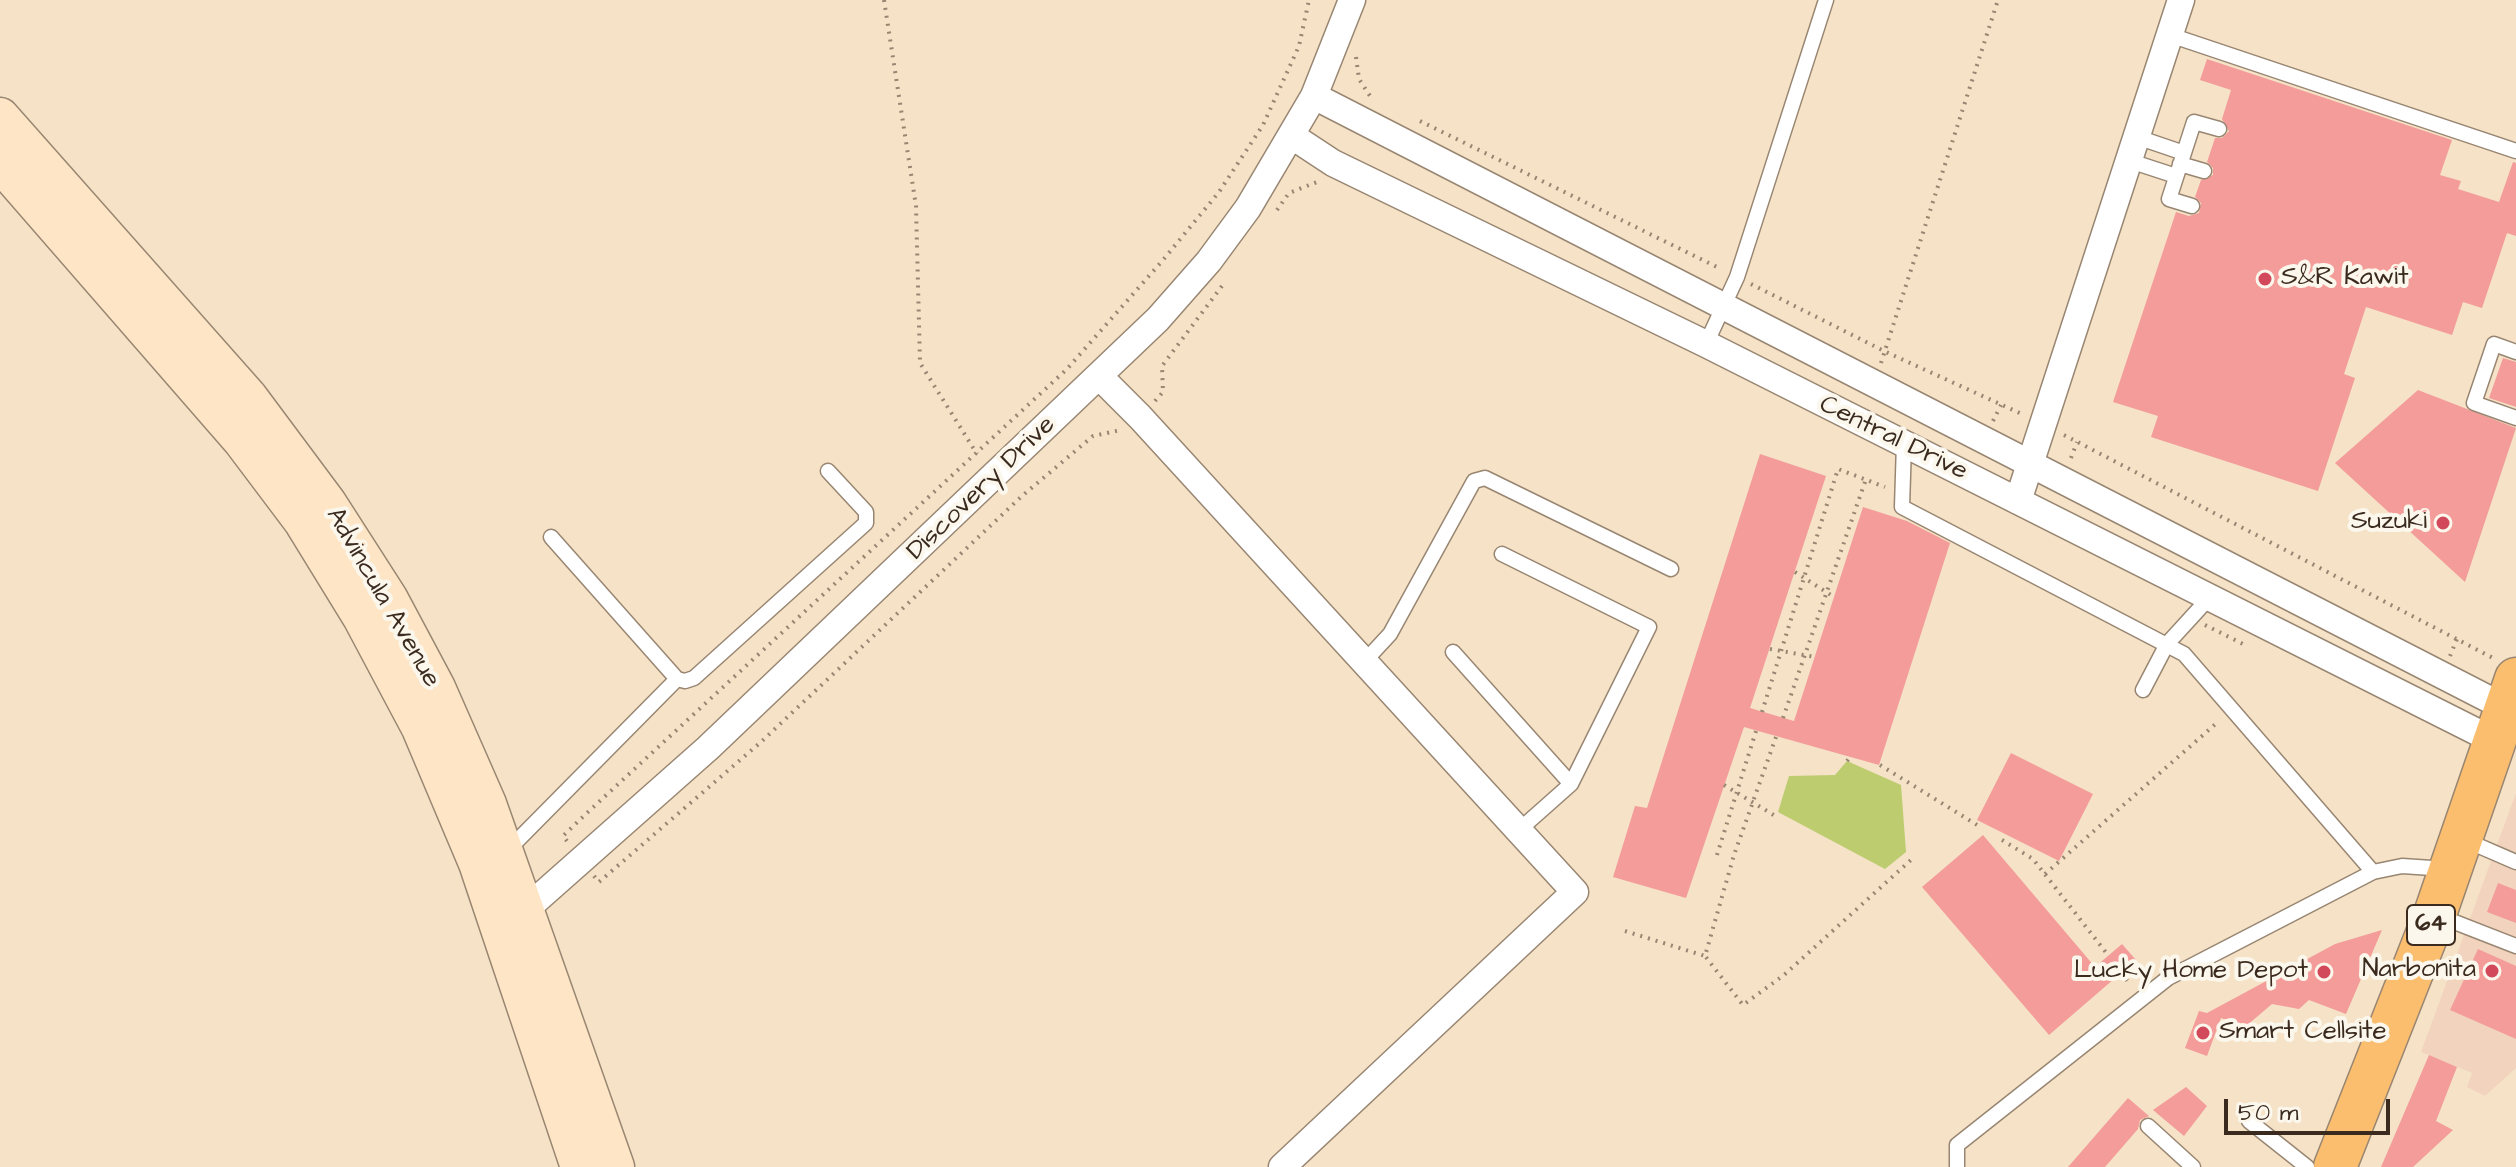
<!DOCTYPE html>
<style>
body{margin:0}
#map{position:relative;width:2516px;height:1167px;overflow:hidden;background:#f5e2c7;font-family:"Architects Daughter",sans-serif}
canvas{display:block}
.scale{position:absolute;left:2224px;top:1099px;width:166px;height:36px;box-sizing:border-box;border:4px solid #3b2a1e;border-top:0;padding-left:10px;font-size:24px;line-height:28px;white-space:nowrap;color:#3b2a1e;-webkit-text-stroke:6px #fbf7ec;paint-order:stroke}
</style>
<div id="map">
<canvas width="2516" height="1167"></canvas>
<div class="scale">50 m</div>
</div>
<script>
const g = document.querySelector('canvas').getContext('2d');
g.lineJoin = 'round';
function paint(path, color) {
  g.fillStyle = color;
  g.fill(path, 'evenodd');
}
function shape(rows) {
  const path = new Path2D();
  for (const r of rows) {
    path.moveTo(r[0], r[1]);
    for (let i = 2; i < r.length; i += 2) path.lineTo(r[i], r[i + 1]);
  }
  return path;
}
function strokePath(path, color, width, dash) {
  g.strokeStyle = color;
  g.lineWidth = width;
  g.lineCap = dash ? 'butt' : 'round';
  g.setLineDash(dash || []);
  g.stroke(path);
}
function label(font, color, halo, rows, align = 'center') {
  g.font = font + ' "Architects Daughter",sans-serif';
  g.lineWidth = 8;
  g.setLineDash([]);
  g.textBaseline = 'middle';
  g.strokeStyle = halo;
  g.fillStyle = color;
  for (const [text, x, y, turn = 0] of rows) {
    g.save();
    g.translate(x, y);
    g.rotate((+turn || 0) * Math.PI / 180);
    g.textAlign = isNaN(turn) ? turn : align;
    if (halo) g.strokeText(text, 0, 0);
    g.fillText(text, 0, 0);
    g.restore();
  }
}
const built = shape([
 [2516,793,2516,1068,2485,1096,2467,1087,2472,1073,2421,1052]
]);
const green = shape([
 [1847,761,1901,785,1906,852,1885,869,1778,812,1789,776,1835,775]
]);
const building = shape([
 [2207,59,2452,140,2440,175,2461,181,2458,189,2499,202,2513,162,2516,163,2516,236,2507,233,2482,308,2463,302,2452,335,2366,307,2344,374,2355,378,2318,491,2151,437,2158,416,2113,402,2176,212,2189,216,2199,213,2201,203,2195,197,2201,180,2213,175,2213,168,2207,162,2215,138,2222,138,2229,131,2222,119,2231,90,2200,80],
 [2503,358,2516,362,2516,407,2489,398],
 [2418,390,2516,428,2465,582,2335,463],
 [1760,454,1826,476,1750,708,1794,721,1863,507,1907,521,1950,543,1879,765,1744,727,1686,898,1613,877,1635,806,1647,808],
 [2011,753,2093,794,2059,861,1977,820],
 [1983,835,2095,967,2122,944,2136,960,2049,1035,1922,887],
 [2498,883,2516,890,2516,923,2487,912],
 [2382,930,2346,1014,2309,1000,2299,1009,2272,1004,2245,1027,2221,1018,2207,1056,2185,1048,2199,1011,2207,1013,2335,944],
 [2478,949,2516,966,2516,1039,2450,1010],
 [2429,1055,2457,1067,2436,1121,2453,1130,2413,1167,2381,1167],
 [2186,1087,2207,1106,2184,1136,2153,1110],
 [2128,1098,2149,1116,2140,1120,2138,1129,2105,1167,2068,1167]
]);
const path = shape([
 [884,0,916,206,920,363,977,454],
 [1356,57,1359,79,1370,96],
 [1420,121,1721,269],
 [1277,210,1289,193,1317,182],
 [1751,284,1886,352,2024,415],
 [1881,363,1998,0],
 [1155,401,1163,392,1162,366,1225,282],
 [1993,421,2001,405],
 [2064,435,2493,658],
 [2071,458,2077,442],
 [1795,572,1834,597],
 [2205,625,2247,646],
 [1770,649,1815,657],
 [2450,656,2457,639],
 [1762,712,1838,469,1885,487],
 [1783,718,1866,479],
 [1776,737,1734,855,1705,956,1743,1005,1784,975,1912,859],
 [1847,761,1851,756],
 [1880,765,1982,828],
 [1724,785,1777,817],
 [2002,840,2033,859,2108,955],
 [567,841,563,836,588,812,1067,369,1163,260,1219,192,1263,125,1299,46,1309,0],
 [1717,855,1756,731],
 [2045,874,2219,721],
 [594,876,599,882,761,742,1022,496,1093,436,1121,430],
 [1625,931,1705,956],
 [2121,973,2130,984]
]);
const service = shape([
 [2170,35,2516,151],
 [2137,137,2184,153],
 [2130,161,2176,176],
 [2180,164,2204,171],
 [2192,206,2169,199,2194,122,2219,129],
 [1706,344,1737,277,1826,0],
 [2516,352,2494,344,2474,403,2516,418],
 [1904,443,1902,507,2184,654,2373,872,2168,978,1957,1145,1957,1167],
 [551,537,677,679,685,681,694,678,866,523,866,512,828,471],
 [1502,554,1649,627,1571,784,1518,831],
 [1453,652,1571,784],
 [1364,662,1390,634,1474,481,1485,478,1671,569],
 [2143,690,2167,644,2210,597],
 [2465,840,2516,862],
 [506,852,677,679],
 [2373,872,2402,866,2447,869],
 [2439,916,2516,946],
 [2249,1121,2307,1167],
 [2148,1126,2193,1167]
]);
const minor = shape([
 [1314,96,2506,708],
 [1292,136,1333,163,1706,344,2495,741],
 [1100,377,1140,417,1575,892,1282,1167],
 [2018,501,2181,0],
 [525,910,708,748,1158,319,1209,261,1248,208,1314,96,1352,0]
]);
const secondary = shape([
 [0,117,248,397,327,503,388,598,436,688,487,804,615,1167],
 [0,162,242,440,303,521,362,617,421,728,478,863,580,1167]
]);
const primary = shape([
 [2335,1167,2435,914,2516,679]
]);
const markers = [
 [2265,279,8,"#d1495b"],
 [2443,523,8,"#d1495b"],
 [2492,971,8,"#d1495b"],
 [2324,972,8,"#d1495b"],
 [2203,1033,8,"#d1495b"]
];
const shields = [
 [2431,925,48]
];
const shieldNames = [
 ["64",2431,925]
];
const poiNames = [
 ["S&R Kawit",2281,279,"left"],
 ["Suzuki",2427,523],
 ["Narbonita",2476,971],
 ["Lucky Home Depot",2308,972],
 ["Smart Cellsite",2219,1033,"left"]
];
const streetNames = [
 ["Central Drive",1893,439,26],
 ["Discovery Drive",982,489,-44],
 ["Advincula Avenue",382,598,60]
];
paint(built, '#f2d4be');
paint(green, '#bccc6e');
paint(building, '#f39c99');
strokePath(service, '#988672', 17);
strokePath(minor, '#988672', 29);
strokePath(secondary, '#988672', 41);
strokePath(primary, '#988672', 45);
strokePath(path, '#988672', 4, [2, 6]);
strokePath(service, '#fff', 14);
strokePath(minor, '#fff', 26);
strokePath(secondary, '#fde5c5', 38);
strokePath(primary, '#fbbd6e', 42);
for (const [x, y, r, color] of markers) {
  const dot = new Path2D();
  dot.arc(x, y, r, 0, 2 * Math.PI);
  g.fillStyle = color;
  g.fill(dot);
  strokePath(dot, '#fbf7ec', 3);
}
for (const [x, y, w] of shields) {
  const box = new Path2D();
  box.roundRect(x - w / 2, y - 20, w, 40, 6);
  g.fillStyle = '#fbf7ec';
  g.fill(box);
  strokePath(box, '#3b2a1e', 2);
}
label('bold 24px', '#3b2a1e', null, shieldNames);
label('26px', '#3b2a1e', '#fbf7ec', poiNames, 'right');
label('26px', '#3b2a1e', '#fbf7ec', streetNames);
</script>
